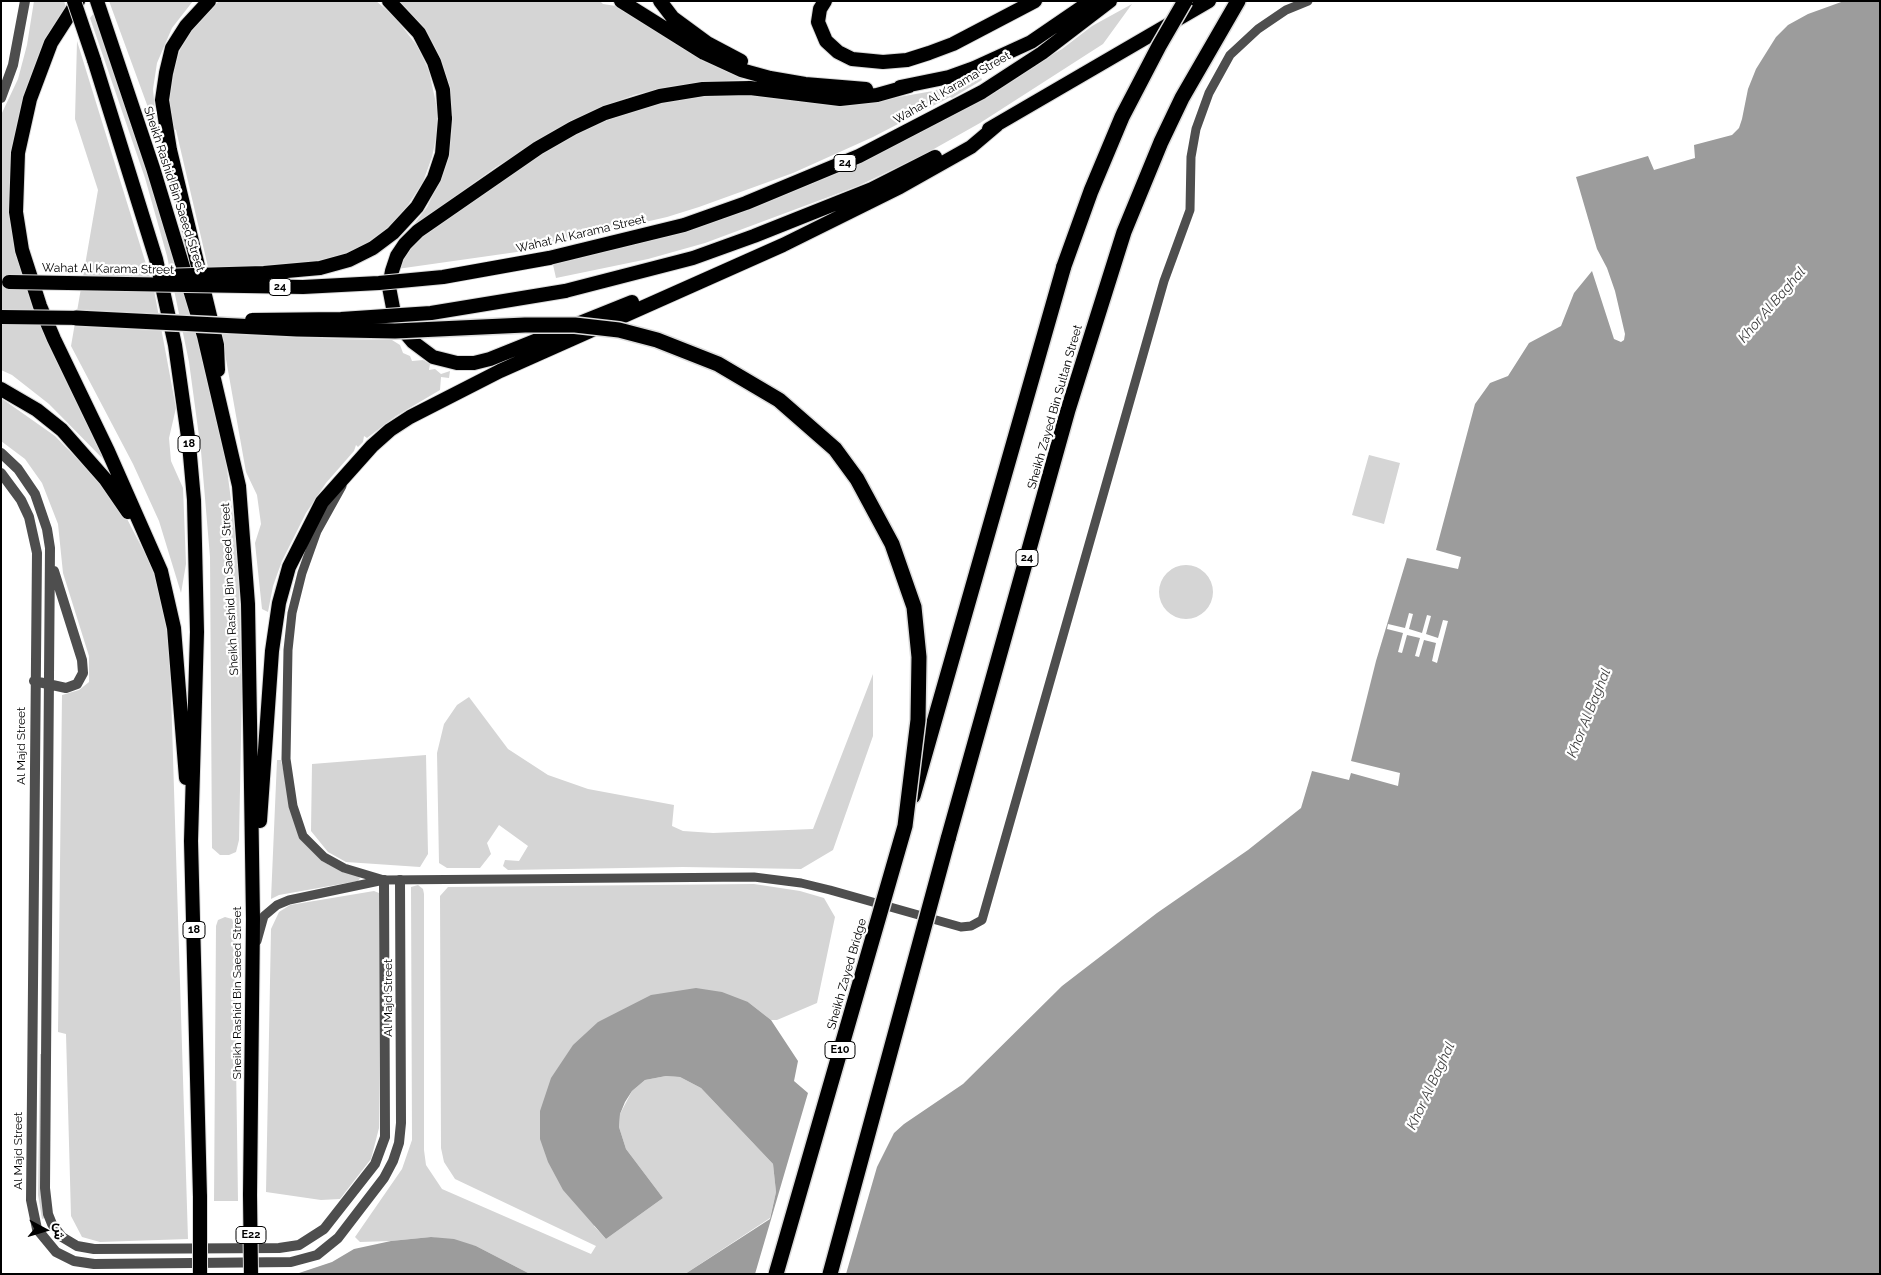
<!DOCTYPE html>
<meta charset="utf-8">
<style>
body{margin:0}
#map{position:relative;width:1881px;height:1275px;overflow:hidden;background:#fff;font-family:Raleway,Vazirmatn,sans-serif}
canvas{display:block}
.frame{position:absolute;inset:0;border:2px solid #000;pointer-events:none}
.north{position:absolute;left:20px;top:1205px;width:50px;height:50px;-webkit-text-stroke:4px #fff;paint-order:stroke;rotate:96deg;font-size:14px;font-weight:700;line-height:20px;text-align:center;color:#000}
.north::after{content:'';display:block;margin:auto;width:18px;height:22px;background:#000;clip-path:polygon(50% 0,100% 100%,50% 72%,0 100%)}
</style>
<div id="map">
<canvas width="1881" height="1275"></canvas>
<div class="frame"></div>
<div class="north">ش</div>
</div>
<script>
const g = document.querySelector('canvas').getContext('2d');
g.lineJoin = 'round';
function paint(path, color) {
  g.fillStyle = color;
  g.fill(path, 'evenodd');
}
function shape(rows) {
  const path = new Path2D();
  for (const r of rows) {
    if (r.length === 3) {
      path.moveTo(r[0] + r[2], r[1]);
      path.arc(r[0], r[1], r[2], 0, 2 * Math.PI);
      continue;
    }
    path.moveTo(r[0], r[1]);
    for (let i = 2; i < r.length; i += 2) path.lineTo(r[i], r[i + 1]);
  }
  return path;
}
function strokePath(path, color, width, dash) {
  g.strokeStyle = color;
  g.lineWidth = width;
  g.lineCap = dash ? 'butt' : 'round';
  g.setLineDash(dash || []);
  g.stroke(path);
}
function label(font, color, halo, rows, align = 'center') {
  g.font = font + ' Raleway,sans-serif';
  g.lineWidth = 4.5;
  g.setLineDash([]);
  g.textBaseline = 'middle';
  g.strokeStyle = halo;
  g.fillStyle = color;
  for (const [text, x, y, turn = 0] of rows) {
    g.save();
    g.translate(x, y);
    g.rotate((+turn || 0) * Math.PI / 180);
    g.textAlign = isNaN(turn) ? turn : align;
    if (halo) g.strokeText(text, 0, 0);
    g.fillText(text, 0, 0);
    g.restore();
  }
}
const green = shape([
 [34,1,64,1,67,10,18,128,19,260,109,465,49,404,12,375,1,370,1,115,18,79,27,45],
 [109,1,193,1,172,28,157,63,153,89,157,132],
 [219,1,376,1,394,16,418,47,429,71,437,108,437,133,432,157,423,182,408,205,390,226,369,242,345,254,316,261,245,267,208,267,176,130,172,128,169,97,176,60,181,48,194,27],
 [399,1,600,1,603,4,616,6,703,61,748,79,672,86,634,95,594,110,575,119,496,167,412,227,427,207,443,174,452,132,452,106,444,68,434,45,420,24],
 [1132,4,1103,44,980,123,925,154,858,186,705,243,648,259,556,278,551,256,682,227,886,150,1062,49,1092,26],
 [97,9,179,255,224,446,238,554,242,688,239,840,236,852,229,855,220,855,212,848,210,557,201,451,189,362,167,256,145,178,90,18],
 [77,41,154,290,176,408,169,438,171,461,183,488,186,564,181,593,159,521,133,464,71,346,98,190,75,119],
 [980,75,982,80,952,98,950,97,873,137,793,173,699,207,667,217,545,245,545,248,397,269,409,245,521,165,580,132,619,114,683,96,736,94,788,100,870,102,933,91],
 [221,331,335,339,392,340,400,345,403,353,410,356,412,361,423,360,430,364,429,370,435,369,441,374,450,371,449,378,441,377,440,390,396,416,371,435,369,434,371,435,367,438,364,436,363,442,358,447,356,445,354,451,326,483,306,513,282,561,273,586,268,612,262,609,255,543,261,524,257,495,246,472],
 [1,398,55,436,94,476,125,515,152,567,165,615,170,661,188,1239,100,1242,82,1237,71,1216,66,1034,58,1032,62,695,79,690,89,682,89,656,63,573,58,524,42,483,25,459,1,441],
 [1369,455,1400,463,1384,524,1352,515],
 [1186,592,27],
 [873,674,873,736,833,850,801,869,683,867,508,870,503,866,505,860,519,861,528,846,499,825,487,843,491,854,480,868,447,868,439,863,437,753,444,724,457,705,469,697,508,749,548,775,588,789,674,805,672,826,683,831,713,833,813,829],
 [426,755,428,854,420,867,346,862,328,852,311,831,312,764],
 [277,760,281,760,299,838,322,861,343,872,358,875,360,878,358,881,279,895,271,899],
 [754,884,800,891,824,898,835,917,817,1003,777,1020,771,1020,748,1002,598,1022,594,1226,606,1239,663,1198,626,1149,619,1127,620,1114,632,1091,645,1080,666,1076,680,1077,701,1088,773,1164,776,1192,770,1218,685,1274,530,1274,476,1246,431,1237,391,1241,360,1242,355,1237,402,1169,412,1140,411,887,418,885,423,889,424,894,424,1150,426,1165,442,1189,591,1254,596,1246,455,1179,444,1162,441,1148,440,896,448,887],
 [374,891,379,893,379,1128,371,1159,340,1199,321,1200,266,1192,271,929,279,912,290,905],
 [225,917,232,919,234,923,238,1201,214,1201,216,926,218,920],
 [40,1054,45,1054,47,1217,42,1219,38,1195]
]);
const water = shape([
 [1844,1,1880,1,1880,1274,846,1274,877,1167,894,1133,904,1124,963,1084,1062,986,1157,913,1248,850,1301,808,1312,771,1349,780,1351,773,1398,786,1400,773,1351,761,1376,661,1407,558,1458,569,1461,557,1436,550,1475,404,1490,383,1508,376,1529,343,1561,326,1574,293,1592,271,1614,339,1621,342,1624,340,1625,334,1615,291,1607,268,1597,249,1576,177,1648,156,1654,170,1695,158,1694,145,1732,135,1739,128,1742,119,1748,89,1756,69,1776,37,1788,25,1808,14],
 [696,988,722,992,748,1002,771,1020,798,1061,794,1081,808,1093,755,1274,685,1274,770,1219,776,1192,773,1164,701,1088,680,1077,666,1076,645,1080,632,1091,625,1102,620,1114,619,1127,626,1149,663,1198,606,1239,563,1190,548,1162,540,1139,540,1111,551,1078,573,1045,598,1022,651,995],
 [431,1237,454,1239,476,1246,530,1274,296,1274,332,1262,354,1249,391,1241]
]);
const pier = shape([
 [1409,613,1413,614,1409,629,1422,633,1427,615,1431,616,1426,634,1438,638,1443,620,1448,621,1437,663,1432,661,1436,643,1424,640,1419,657,1415,656,1420,638,1407,635,1402,653,1398,652,1403,633,1387,629,1388,624,1405,628]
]);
const minor = shape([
 [342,486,317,531,302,573,292,613,288,650,286,759,293,806,303,836,324,857,344,868,384,880],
 [257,941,264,916,277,905,289,900,384,880,754,877,801,883,830,890,961,927,971,926,982,920,1164,281,1190,210,1191,157,1196,129,1209,93,1230,55,1258,29,1286,10,1308,1]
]);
const tertiary = shape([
 [1,98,13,65,25,1],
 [1,453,18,469,35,494,47,529,50,548,45,1188,48,1214,52,1224,62,1237,77,1246,94,1249,279,1248,299,1245,324,1229,375,1164,385,1137,384,880],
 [1,473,21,500,29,517,37,553,31,1200,37,1229,56,1252,74,1261,94,1264,291,1262,317,1255,338,1238,384,1178,393,1161,399,1143,401,1123,400,880],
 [34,681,66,688,77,684,83,673,82,660,54,571]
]);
const trunk = shape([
 [78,1,51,43,30,99,18,153,16,212,22,250,40,306,54,339,108,451,161,571,174,628,186,778],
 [97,1,153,168,204,336,239,486,248,604,250,721,253,919,250,1195],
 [209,1,186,26,172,48,166,73,162,100,170,150,217,345,218,370],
 [389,1,419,33,434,62,443,90,445,119],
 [621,1,704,53,741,70,770,78,805,84,866,89],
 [660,1,673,18,707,43,741,61],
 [825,1,820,9,818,22,826,41,838,52,852,59,883,62,907,60,929,53,953,44,1035,1],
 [94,60,156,259,175,345,189,444,194,500,197,632,191,841,200,1197],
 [900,87,949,77,974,68,1031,42,1091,1],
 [989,129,1209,1],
 [549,258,684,225,746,203,859,156,982,92,1042,53,1110,1],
 [565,291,693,258,754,236,872,189,935,157],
 [632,302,490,359,474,363,457,363,433,357,413,342,402,329,394,313,389,287,392,271,397,256,405,244,418,231,538,148,573,128,605,113,660,96,703,89,750,88,840,99,877,95,909,86],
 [1,389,37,410,62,430,106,480,128,512],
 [260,821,272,651,279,603,289,567,322,502,372,446,390,430,410,417,500,371,783,245,900,187,971,147,997,125]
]);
const motorway = shape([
 [913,796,1064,266],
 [948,839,1068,410,1124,232,1161,142,1182,98,1238,1]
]);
const trunkBridge = shape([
 [74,1,94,60],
 [160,276,264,273,320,268,349,260,373,248,393,233,417,207,434,178,442,154,445,119],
 [9,282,303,287,379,283,443,277,549,258],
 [1,317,85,318],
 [252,320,341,319,431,313,565,291],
 [250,1195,251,1274],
 [200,1197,200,1274]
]);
const motorwayBridge = shape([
 [1064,266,1091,191,1122,117,1159,46,1185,1],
 [76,318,297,329,395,331,525,325,575,325,619,330,657,340,718,364,779,400,835,449,857,479,892,544,914,607,919,657,918,720,905,826,776,1274],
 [830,1274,948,839]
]);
const shields = [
 [845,163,22],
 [280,287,22],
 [189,444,22],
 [1027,558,22],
 [194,930,22],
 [840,1050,30],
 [251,1235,30]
];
const shieldNames = [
 ["24",845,163],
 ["24",280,287],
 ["18",189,444],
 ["24",1027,558],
 ["18",194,930],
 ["E10",840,1050],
 ["E22",251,1235]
];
const streetNames = [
 ["Wahat Al Karama Street",952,88,-30],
 ["Sheikh Rashid Bin Saeed Street",174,189,72],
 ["Wahat Al Karama Street",581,234,-13],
 ["Wahat Al Karama Street",108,269,1],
 ["Sheikh Zayed Bin Sultan Street",1055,407,-74],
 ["Sheikh Rashid Bin Saeed Street",230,589,-93],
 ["Al Majd Street",21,746,-90],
 ["Sheikh Zayed Bridge",847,974,-74],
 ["Sheikh Rashid Bin Saeed Street",237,993,-90],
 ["Al Majd Street",388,998,-90],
 ["Al Majd Street",18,1151,-90]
];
const waterNames = [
 ["Khor Al Baghal",1772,305,-49],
 ["Khor Al Baghal",1589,713,-68],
 ["Khor Al Baghal",1431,1086,-65]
];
paint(green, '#d5d5d5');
paint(water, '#9c9c9c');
paint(pier, '#fff');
strokePath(trunk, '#dbdbdb', 16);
strokePath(motorway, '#dbdbdb', 18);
strokePath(minor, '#4e4e4e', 9);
strokePath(tertiary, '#4e4e4e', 10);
strokePath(trunk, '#000', 14);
strokePath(motorway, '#000', 15);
strokePath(trunkBridge, '#dbdbdb', 16, []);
strokePath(motorwayBridge, '#dbdbdb', 18, []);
strokePath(trunkBridge, '#000', 14);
strokePath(motorwayBridge, '#000', 15);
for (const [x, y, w] of shields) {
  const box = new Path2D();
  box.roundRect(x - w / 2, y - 8.5, w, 17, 4);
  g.fillStyle = '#fff';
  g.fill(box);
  strokePath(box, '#000', 1);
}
label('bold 11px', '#000', null, shieldNames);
label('12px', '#000', '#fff', streetNames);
label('italic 14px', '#3d3d3d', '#fff', waterNames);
</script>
